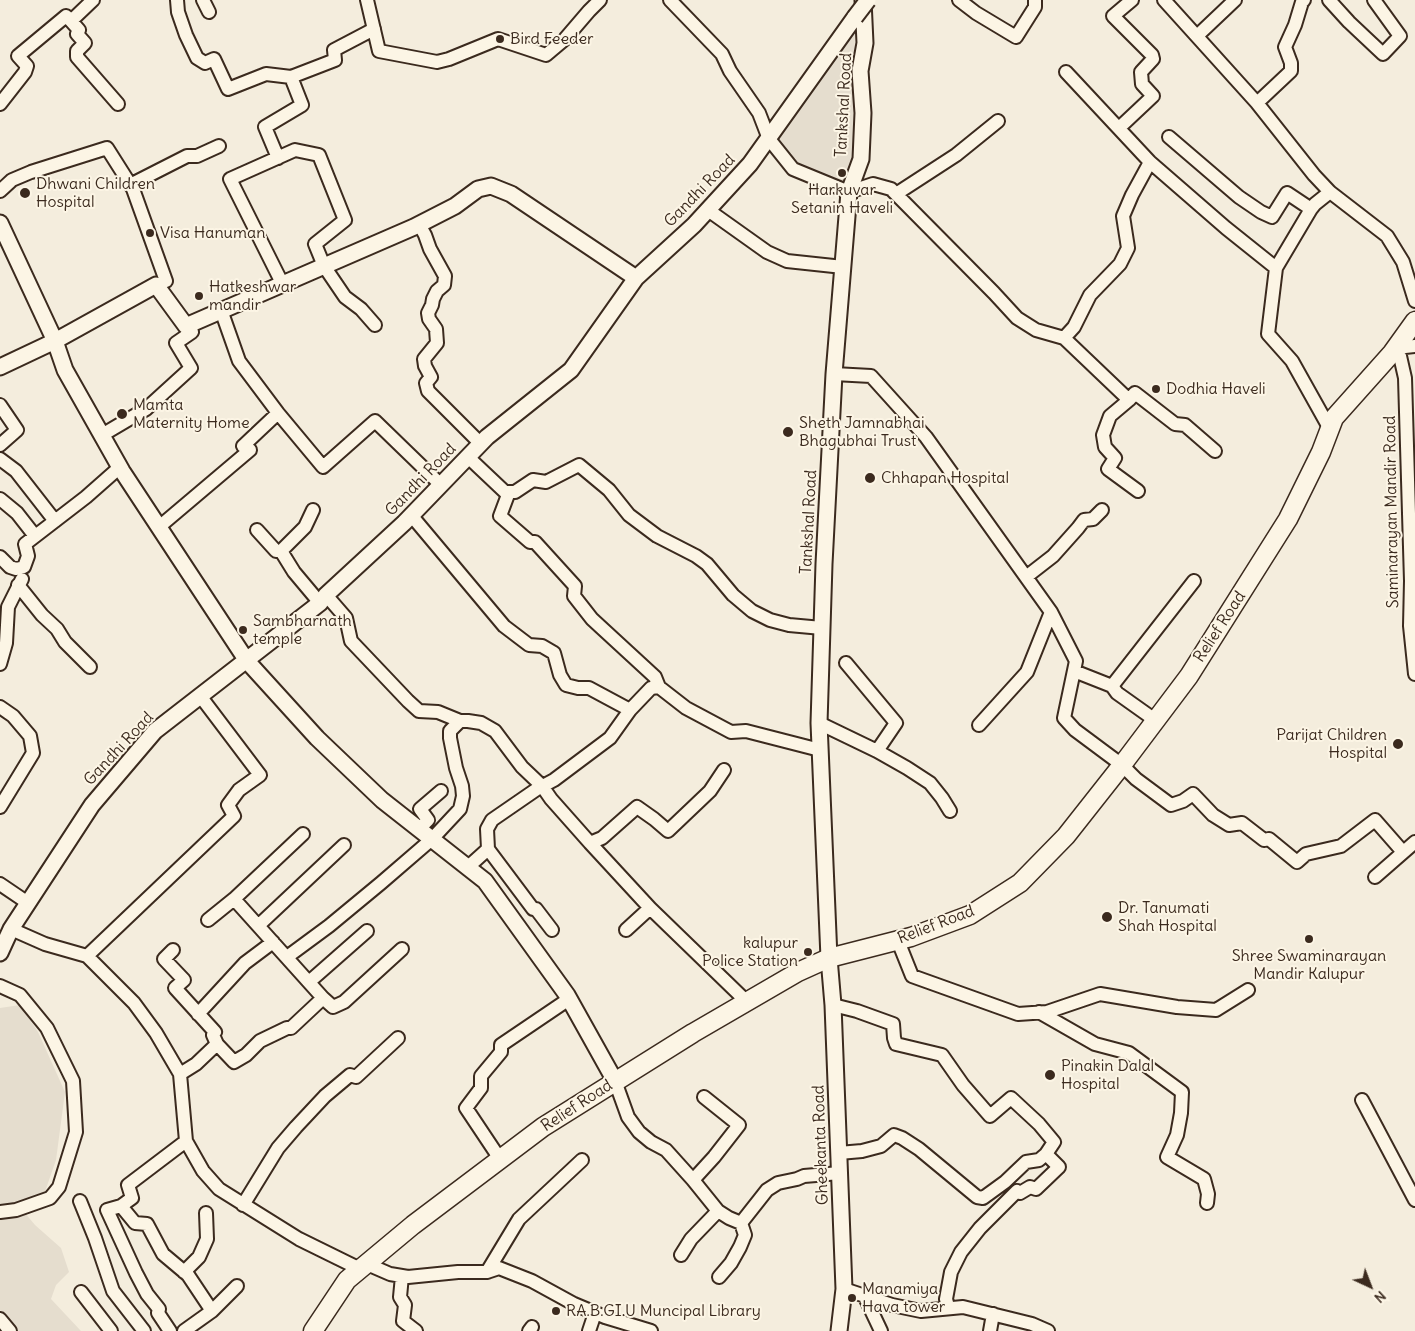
<!DOCTYPE html>
<style>
body{margin:0}
#map{position:relative;width:1415px;height:1331px;overflow:hidden;background:#f4eddd;font-family:Delius,sans-serif}
canvas{display:block}
.north{position:absolute;left:1345px;top:1261px;width:50px;height:50px;-webkit-text-stroke:4px #fcf5e5;paint-order:stroke;rotate:137deg;font-size:14px;font-weight:700;line-height:20px;text-align:center;color:#3b2a1e}
.north::after{content:'';display:block;margin:auto;width:18px;height:22px;background:#3b2a1e;clip-path:polygon(50% 0,100% 100%,50% 72%,0 100%)}
</style>
<div id="map">
<canvas width="1415" height="1331"></canvas>
<div class="north">N</div>
</div>
<script>
const g = document.querySelector('canvas').getContext('2d');
g.lineJoin = 'round';
function paint(path, color) {
  g.fillStyle = color;
  g.fill(path, 'evenodd');
}
function shape(rows) {
  const path = new Path2D();
  for (const r of rows) {
    path.moveTo(r[0], r[1]);
    for (let i = 2; i < r.length; i += 2) path.lineTo(r[i], r[i + 1]);
  }
  return path;
}
function strokePath(path, color, width, dash) {
  g.strokeStyle = color;
  g.lineWidth = width;
  g.lineCap = dash ? 'butt' : 'round';
  g.setLineDash(dash || []);
  g.stroke(path);
}
function label(font, color, halo, rows, align = 'center') {
  g.font = font + ' Delius,sans-serif';
  g.lineWidth = 4;
  g.setLineDash([]);
  g.textBaseline = 'middle';
  g.strokeStyle = halo;
  g.fillStyle = color;
  for (const [text, x, y, turn = 0] of rows) {
    g.save();
    g.translate(x, y);
    g.rotate((+turn || 0) * Math.PI / 180);
    g.textAlign = isNaN(turn) ? turn : align;
    if (halo) g.strokeText(text, 0, 0);
    g.fillText(text, 0, 0);
    g.restore();
  }
}
const built = shape([
 [855,29,853,152,848,189,795,167,775,138],
 [20,1005,38,1032,65,1092,56,1160,41,1203,19,1206,35,1225,61,1248,69,1272,56,1285,51,1299,81,1331,19,1331,0,1310,0,1008]
]);
const minor = shape([
 [177,0,178,12,186,35,197,58,205,63,214,59,228,89,266,74,291,77,335,60,334,50,374,29],
 [203,0,209,12],
 [367,0,379,51,437,62,449,59,498,39,546,55,565,39,589,11,600,0],
 [670,0,722,54,730,71,759,113,769,139,793,169,849,192,873,184,891,189,994,293,1017,318,1036,330,1064,338,1129,400,1135,393,1175,424,1185,425,1215,451],
 [959,0,976,13,1016,37,1035,7,1035,0],
 [1164,0,1257,103,1314,175,1330,192,1387,236,1403,262,1415,301],
 [1329,0,1349,22,1383,54,1400,36,1374,0],
 [71,21,79,30,77,34,85,43,77,51,77,57,118,104],
 [1197,36,1235,0],
 [1066,72,1150,162,1226,228,1276,268],
 [1257,103,1291,71,1291,63,1285,47,1295,25,1302,2,1304,0],
 [0,104,25,72,27,66,18,56,66,16,71,21,93,0],
 [1119,128,1153,96,1142,84,1141,72,1153,59,1152,55,1113,16,1132,0],
 [1169,137,1239,197,1261,212,1272,217,1287,193,1311,209],
 [278,158,265,127,302,105,291,77],
 [130,185,187,156,197,156,219,146],
 [0,191,12,180,31,172,107,148,133,189,166,281,156,285],
 [896,194,956,155,998,121],
 [708,210,767,252,787,261,843,267],
 [419,224,425,235,430,249,445,276,444,285,437,291,433,299,432,305,428,313,429,319,436,329,437,343,424,359,425,366,431,377,426,383,428,391,481,444],
 [283,285,230,179,295,150,319,155,345,220,315,244,324,266,345,297,361,309,375,325],
 [221,310,239,361,278,413,323,467,375,421,441,485],
 [1064,338,1074,327,1090,295,1120,264,1128,248,1123,216,1132,195,1150,162],
 [1396,348,1415,346],
 [1392,353,1400,356,1405,378,1411,581,1410,626,1415,674],
 [834,374,871,376,926,437,1051,612,1076,661,1064,718,1075,730,1122,765,1136,779,1171,805,1183,801,1193,794,1213,815,1229,825,1242,823,1264,840,1269,839,1297,862,1306,854,1341,846,1375,820,1403,852],
 [1129,400,1110,416,1103,435,1105,447,1115,458,1108,469,1138,491],
 [0,405,17,430,0,445],
 [1330,429,1292,361,1268,334,1276,268,1311,209,1315,204,1330,192],
 [102,435,146,409,191,368,176,343,192,332,188,325],
 [468,457,505,492,515,492,533,480,546,482,579,465,609,490,629,515,657,536,696,556,707,564,733,595,752,611,770,620,789,625,822,628],
 [0,459,16,471,55,521],
 [509,492,500,516,530,542,535,542,575,586,574,596,592,619,655,677,659,687,686,708,731,732,746,731,820,750],
 [0,499,17,513,35,536],
 [313,510,305,527,281,551,294,572,320,603],
 [411,515,504,626,529,645,542,646,554,653,560,675,566,685,578,688,589,688,630,710],
 [159,527,250,450,243,446,278,413],
 [257,530,276,551,281,551],
 [0,557,10,567,16,569,24,567,28,556,25,544,86,497,120,467],
 [1026,577,1053,556,1078,528,1084,520,1093,519,1102,510],
 [18,585,42,615,57,629,65,642,90,667],
 [326,595,346,618,351,641,408,701,419,711,438,712,460,721],
 [0,664,6,643,8,607,22,579],
 [1074,671,1112,686,1117,693,1155,720],
 [1112,686,1194,581],
 [0,707,13,716,30,736,33,753,0,807],
 [819,723,877,751,896,723,846,663],
 [979,725,1027,672,1051,612],
 [877,751,907,768,930,783,942,798,950,811],
 [419,829,428,820,420,809,441,791],
 [590,843,650,908],
 [488,849,533,909,536,909,552,930],
 [468,867,488,849,487,829,492,820,537,789,554,780,610,738,630,710,651,688,659,687],
 [1375,877,1415,842],
 [0,884,28,903],
 [208,920,234,899,303,834],
 [259,925,344,845],
 [11,929,45,944,87,956,134,1003,156,1033,180,1074,186,1141,203,1171,219,1189,299,1239,360,1269],
 [626,930,650,908,746,1001],
 [898,941,912,976,1018,1014,1047,1012,1100,994,1177,1007,1216,1010,1248,990],
 [173,950,164,959,184,980,175,988,215,1032,213,1035,217,1044],
 [87,956,234,816,228,805,239,790,260,775,201,697],
 [287,957,329,926,381,883,432,839,460,809,463,796,462,786,456,768,450,738,450,731,460,721,468,721,481,723,495,731,522,767,542,786,551,799,590,843,602,838,637,807,654,819,668,831,710,791,724,770],
 [309,982,367,931],
 [0,986,20,995,47,1028,73,1081,76,1132,59,1187,50,1198,16,1210,0,1212],
 [323,998,333,1007,344,1002,402,949],
 [833,1005,857,1011,893,1024,894,1038,896,1044,942,1055,963,1085,990,1116,1011,1098,1039,1124,1054,1142,1046,1154,1059,1167,1036,1189,1030,1187,1020,1193,1017,1191,980,1228,961,1252,951,1272,946,1299,948,1307],
 [1039,1012,1095,1044,1129,1053,1182,1092,1181,1113,1177,1135,1167,1157,1204,1179,1208,1194,1207,1203],
 [198,1014,245,963,273,942],
 [180,1074,196,1064,217,1044,234,1062,246,1055,260,1041,287,1028,291,1028,323,998,234,899],
 [615,1081,628,1117,639,1132,651,1142,666,1150,693,1180,718,1211,729,1218,741,1223,767,1190,778,1183,797,1179,804,1176,840,1173],
 [1362,1100,1415,1200],
 [839,1153,862,1151,881,1146,894,1135,902,1138,919,1149,977,1197,983,1198,1005,1182,1026,1162,1039,1160,1046,1154],
 [500,1159,466,1108,481,1088,481,1076,501,1052,501,1045,569,999],
 [693,1180,714,1157,739,1125,704,1097],
 [80,1201,95,1238,113,1291,144,1331],
 [243,1205,278,1148,296,1127,325,1096,350,1075,356,1077,398,1038],
 [121,1206,135,1223,147,1224,163,1254,188,1275,212,1311,237,1286],
 [681,1255,691,1239,718,1211],
 [367,1264,390,1274,408,1277,458,1272,487,1272,499,1268,532,1281,574,1304,605,1317,651,1331],
 [184,1272,199,1257,207,1239,206,1213],
 [487,1272,519,1219,582,1160],
 [402,1276,400,1297,405,1305,403,1321,416,1331],
 [719,1277,731,1263,740,1247,745,1235,741,1223],
 [844,1289,892,1305,921,1311,963,1307,1032,1324,1048,1331],
 [81,1292,111,1331],
 [864,1295,881,1331],
 [0,1319,10,1331],
 [170,1331,158,1313,159,1309,147,1294,136,1273,107,1210,121,1206,132,1198,128,1185,186,1141],
 [184,1331,212,1311],
 [529,1331,532,1327],
 [589,1331,595,1313],
 [990,1331,993,1314]
]);
const tertiary = shape([
 [0,223,55,341,65,370,122,471,247,661,317,738,382,800,485,881,567,995,615,1081],
 [0,367,55,341,156,285,186,326,414,227,455,206,478,189,491,186,511,194,636,278],
 [0,953,11,929,92,805,155,731,320,603,326,595,404,523,487,437,571,370,636,278,694,225,750,164,855,17],
 [839,1331,844,1289,833,1005,829,958,819,723,824,564,834,374,849,192,861,159,863,113,860,71,865,43,863,0]
]);
const secondary = shape([
 [313,1331,347,1280,413,1225,543,1127,693,1033,798,972,829,958,911,937,970,915,1020,883,1066,836,1122,765,1189,676,1288,519,1321,452,1334,418,1392,353,1415,321]
]);
const tertiaryBridge = shape([
 [855,17,868,0]
]);
const markers = [
 [500,39,5,"#3b2a1e"],
 [842,173,5,"#3b2a1e"],
 [25,193,6,"#3b2a1e"],
 [150,233,5,"#3b2a1e"],
 [199,296,5,"#3b2a1e"],
 [1156,389,5,"#3b2a1e"],
 [122,414,6,"#3b2a1e"],
 [788,432,6,"#3b2a1e"],
 [870,478,6,"#3b2a1e"],
 [243,630,5,"#3b2a1e"],
 [1398,744,6,"#3b2a1e"],
 [1107,917,6,"#3b2a1e"],
 [1309,939,5,"#3b2a1e"],
 [808,952,5,"#3b2a1e"],
 [1050,1075,6,"#3b2a1e"],
 [852,1298,5,"#3b2a1e"],
 [556,1311,5,"#3b2a1e"]
];
const poiNames = [
 ["Bird Feeder",510,39],
 ["Dhwani Children",36,184],
 ["Hospital",36,202],
 ["Harkuvar",842,190,"center"],
 ["Setanin Haveli",842,208,"center"],
 ["Visa Hanuman",160,233],
 ["Hatkeshwar",209,287],
 ["mandir",209,305],
 ["Dodhia Haveli",1166,389],
 ["Mamta",133,405],
 ["Maternity Home",133,423],
 ["Sheth Jamnabhai",799,423],
 ["Bhagubhai Trust",799,441],
 ["Chhapan Hospital",881,478],
 ["Sambharnath",253,621],
 ["temple",253,639],
 ["Parijat Children",1387,735,"right"],
 ["Hospital",1387,753,"right"],
 ["Dr. Tanumati",1118,908],
 ["Shah Hospital",1118,926],
 ["kalupur",798,943,"right"],
 ["Police Station",798,961,"right"],
 ["Shree Swaminarayan",1309,956,"center"],
 ["Mandir Kalupur",1309,974,"center"],
 ["Pinakin Dalal",1061,1066],
 ["Hospital",1061,1084],
 ["Manamiya",862,1289],
 ["Hava tower",862,1307],
 ["RA.B.GI.U Muncipal Library",566,1311]
];
const streetNames = [
 ["Tankshal Road",844,105,-87],
 ["Gandhi Road",700,191,-46],
 ["Gandhi Road",421,480,-46],
 ["Saminarayan Mandir Road",1392,512,-91],
 ["Tankshal Road",809,522,-87],
 ["Relief Road",1220,627,-57],
 ["Gandhi Road",119,749,-47],
 ["Relief Road",936,925,-21],
 ["Relief Road",577,1106,-33],
 ["Gheekanta Road",821,1145,-92]
];
paint(built, '#e5ddce');
strokePath(minor, '#3b2a1e', 16);
strokePath(tertiary, '#3b2a1e', 19);
strokePath(secondary, '#3b2a1e', 21);
strokePath(minor, '#fcf5e5', 12);
strokePath(tertiary, '#fcf5e5', 15);
strokePath(secondary, '#fcf5e5', 18);
strokePath(tertiaryBridge, '#3b2a1e', 19, []);
strokePath(tertiaryBridge, '#fcf5e5', 15);
for (const [x, y, r, color] of markers) {
  const dot = new Path2D();
  dot.arc(x, y, r, 0, 2 * Math.PI);
  g.fillStyle = color;
  g.fill(dot);
  strokePath(dot, '#fcf5e5', 2);
}
label('16px', '#3b2a1e', '#fcf5e5', poiNames, 'left');
label('16px', '#3b2a1e', '#fcf5e5', streetNames);
</script>
